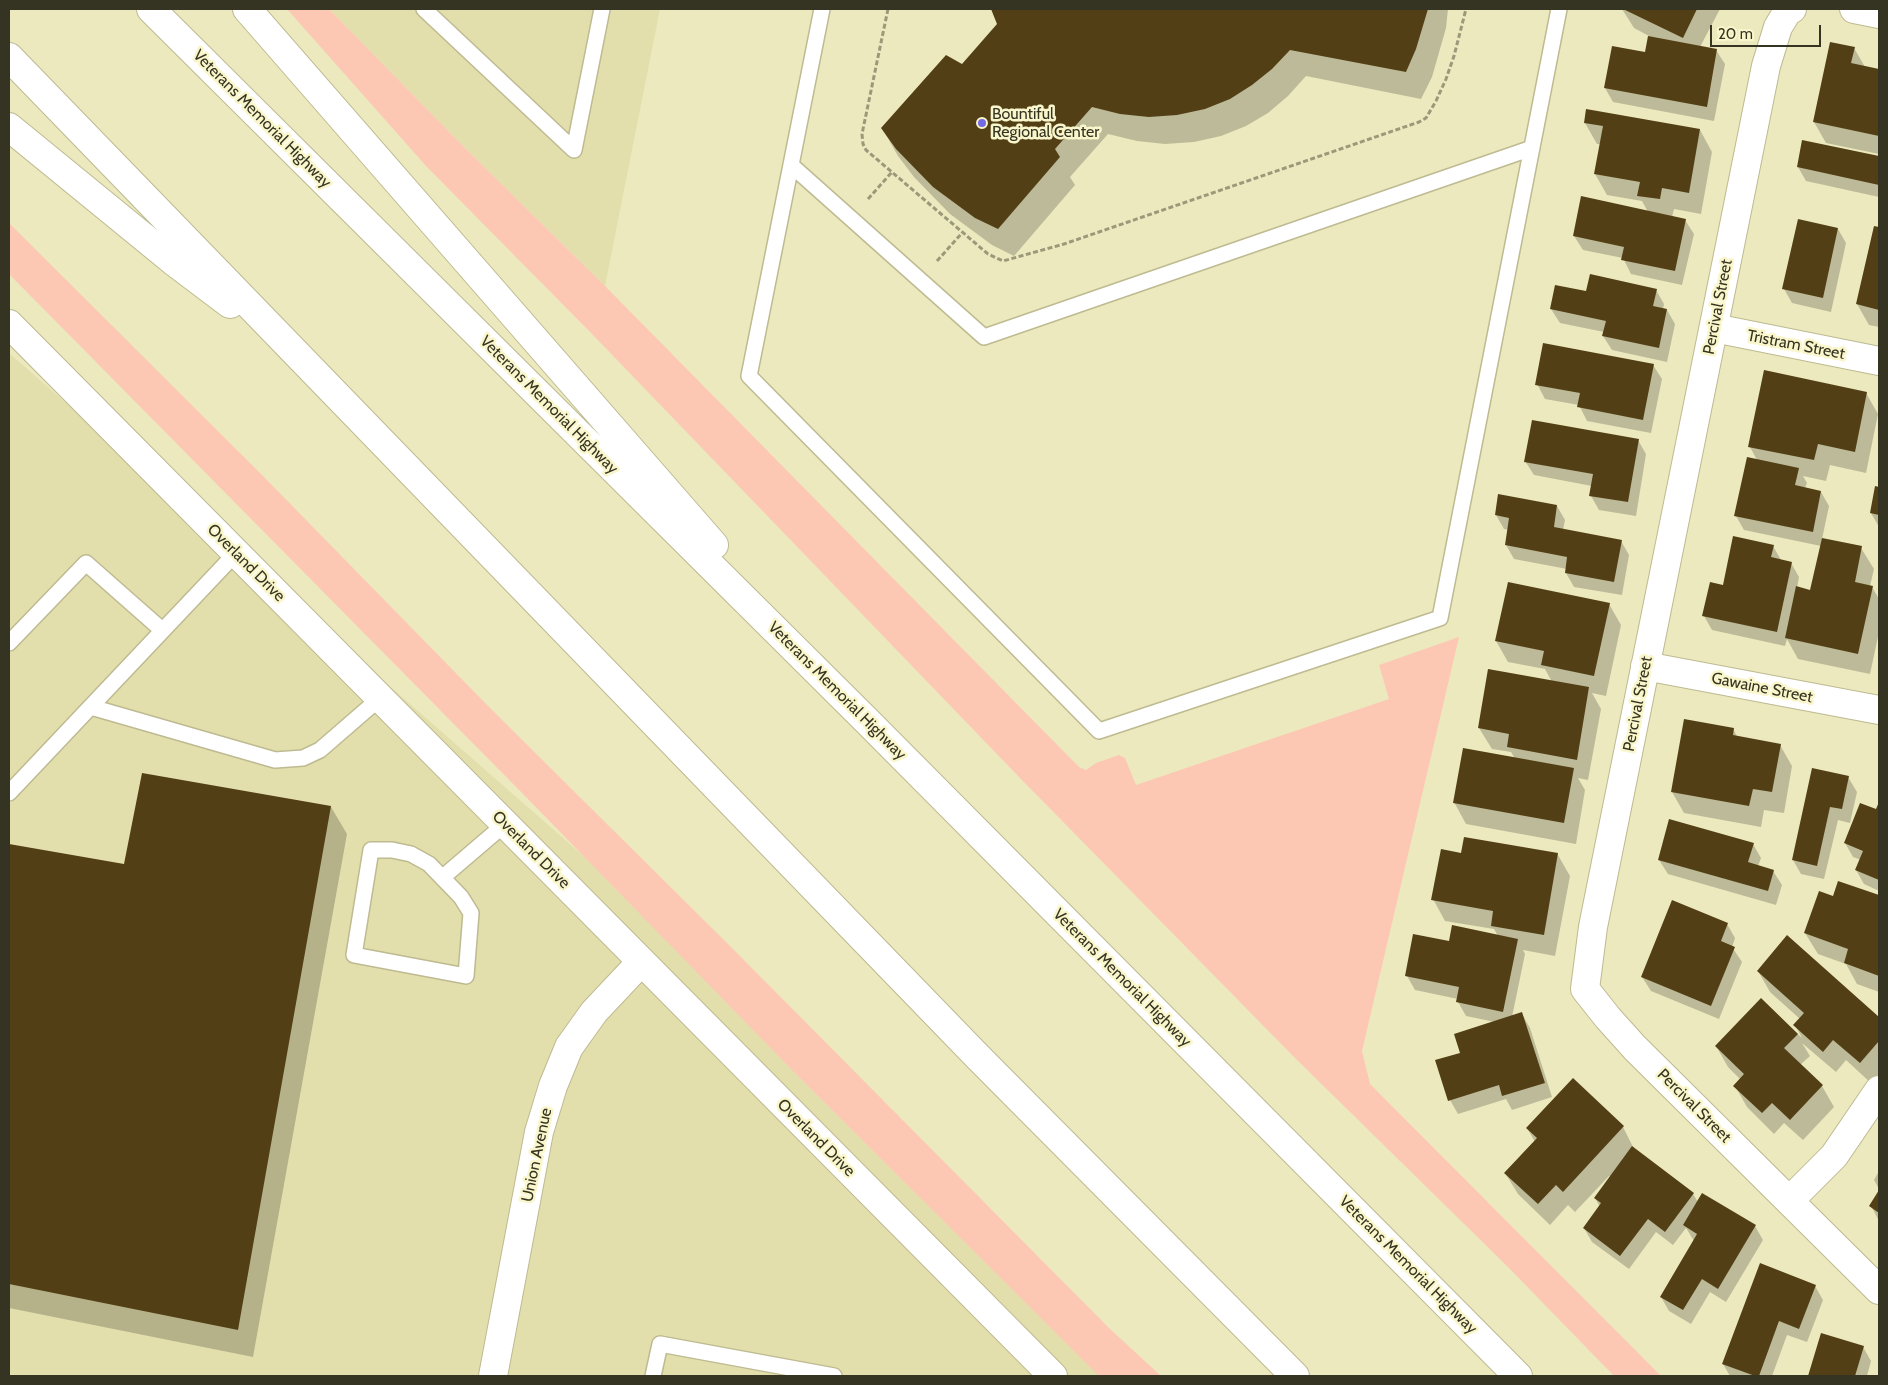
<!DOCTYPE html>
<style>
body{margin:0}
#map{position:relative;width:1888px;height:1385px;overflow:hidden;background:#ece9be;font-family:Cabin,sans-serif}
canvas{display:block}
.frame{position:absolute;inset:0;border:10px solid #353423;pointer-events:none}
.scale{position:absolute;left:1710px;top:25px;width:111px;height:22px;box-sizing:border-box;border:2px solid #353423;border-top:0;padding-left:6px;font-size:15px;line-height:18px;white-space:nowrap;color:#353423;-webkit-text-stroke:4px #faf6cb;paint-order:stroke}
</style>
<div id="map">
<canvas width="1888" height="1385"></canvas>
<div class="frame"></div>
<div class="scale">20 m</div>
</div>
<script>
const g = document.querySelector('canvas').getContext('2d');
g.lineJoin = 'round';
function paint(path, color) {
  g.fillStyle = color;
  g.fill(path, 'evenodd');
}
function shape(rows) {
  const path = new Path2D();
  for (const r of rows) {
    path.moveTo(r[0], r[1]);
    for (let i = 2; i < r.length; i += 2) path.lineTo(r[i], r[i + 1]);
  }
  return path;
}
function strokePath(path, color, width, dash) {
  g.strokeStyle = color;
  g.lineWidth = width;
  g.lineCap = dash ? 'butt' : 'round';
  g.setLineDash(dash || []);
  g.stroke(path);
}
function label(font, color, halo, rows, align = 'center') {
  g.font = font + ' Cabin,sans-serif';
  g.lineWidth = 5;
  g.setLineDash([]);
  g.textBaseline = 'middle';
  g.strokeStyle = halo;
  g.fillStyle = color;
  for (const [text, x, y, turn = 0] of rows) {
    g.save();
    g.translate(x, y);
    g.rotate((+turn || 0) * Math.PI / 180);
    g.textAlign = isNaN(turn) ? turn : align;
    if (halo) g.strokeText(text, 0, 0);
    g.fillText(text, 0, 0);
    g.restore();
  }
}
const built = shape([
 [329,9,660,9,605,286,465,148],
 [9,353,827,1069,1136,1376,9,1376]
]);
const green = shape([
 [287,9,329,9,465,148,605,286,1079,767,1086,770,1096,763,1119,755,1125,758,1136,785,1389,699,1379,665,1459,637,1362,1051,1370,1084,1661,1376,1614,1376,1507,1266,1294,1057,1020,778,593,335,426,166],
 [9,223,263,476,492,710,730,946,1109,1328,1161,1376,1099,1376,792,1070,527,798,9,274]
]);
const shadow = shape([
 [992,9,1448,9,1446,28,1432,77,1421,99,1306,76,1288,96,1268,113,1246,126,1221,136,1194,142,1165,144,1137,141,1108,134,1070,177,1075,185,1014,256,992,245,950,214,914,177,898,156,882,128,962,65,998,24],
 [1622,9,1720,9,1700,47,1716,50,1725,64,1714,121,1613,102,1605,88,1613,48,1646,54,1649,36,1634,28],
 [1854,48,1865,67,1879,71,1879,154,1826,143,1814,122],
 [1585,123,1700,130,1712,152,1701,214,1674,209,1672,217,1685,220,1694,234,1682,285,1631,274,1623,258,1583,250,1574,236,1648,212,1642,201,1607,195,1595,174,1601,144,1597,144],
 [1803,141,1879,158,1879,197,1806,181,1798,167],
 [1874,227,1879,228,1879,327,1869,325,1857,304],
 [1838,229,1846,243,1831,312,1792,303,1784,289],
 [1656,290,1664,304,1663,309,1667,310,1675,324,1667,362,1612,350,1603,336,1604,332,1560,323,1551,309,1587,293],
 [1653,365,1662,379,1651,433,1587,421,1579,405,1545,399,1537,384],
 [1866,393,1878,414,1866,473,1830,465,1826,481,1803,476,1807,483,1805,488,1821,492,1829,506,1822,539,1861,548,1874,569,1870,586,1872,587,1879,599,1879,632,1870,674,1798,659,1787,639,1785,646,1712,630,1704,616,1724,586,1773,546,1781,560,1791,563,1799,577,1797,588,1811,591,1821,546,1744,530,1736,516,1757,460,1750,447],
 [1638,440,1646,454,1636,516,1599,510,1591,496,1592,486,1534,475,1525,461],
 [1876,488,1879,488,1879,527,1871,513],
 [1557,506,1565,520,1563,530,1621,541,1629,555,1622,595,1574,587,1566,573,1567,569,1514,559,1506,545,1509,530,1504,529,1496,515],
 [1609,604,1621,625,1606,696,1592,693,1601,709,1588,780,1578,778,1585,790,1576,844,1466,824,1454,802,1515,759,1511,752,1492,749,1479,728,1552,682,1545,669,1508,662,1496,641],
 [1733,729,1738,738,1780,745,1792,766,1784,813,1764,810,1761,827,1684,813,1672,792],
 [1848,777,1857,792,1850,823,1838,820,1824,879,1801,874,1793,860],
 [1879,805,1879,891,1864,884,1856,870,1861,860,1853,857,1845,843,1877,811],
 [331,807,347,834,253,1357,9,1308,9,845,125,865],
 [1753,844,1761,858,1758,866,1773,871,1782,885,1776,905,1668,874,1659,860],
 [1462,854,1558,855,1570,876,1555,956,1523,950,1525,954,1512,1017,1522,1014,1530,1028,1552,1097,1512,1110,1506,1099,1458,1114,1450,1100,1461,1054,1495,1022,1466,1016,1458,1002,1458,999,1415,990,1407,976,1450,943,1498,936,1494,929,1445,921,1433,899],
 [1839,882,1879,896,1879,992,1857,984,1846,964,1818,954,1805,933,1834,898],
 [1727,924,1735,938,1732,947,1742,962,1719,1019,1651,991,1642,977],
 [1787,937,1879,1018,1879,1076,1872,1084,1846,1060,1836,1072,1802,1043,1810,1056,1800,1065,1822,1086,1834,1107,1803,1140,1784,1123,1774,1134,1747,1107,1735,1086,1741,1080,1728,1067,1716,1046,1761,999,1802,1038,1795,1025,1800,1019,1770,992,1758,971],
 [1573,1080,1623,1127,1634,1149,1693,1194,1698,1202,1755,1226,1763,1240,1726,1302,1710,1292,1691,1324,1669,1311,1661,1297,1694,1241,1686,1228,1673,1245,1656,1232,1629,1269,1592,1242,1584,1228,1600,1207,1595,1198,1611,1177,1609,1176,1575,1212,1568,1205,1550,1225,1518,1194,1505,1173,1535,1142,1527,1128],
 [1879,1171,1879,1189,1874,1180],
 [1879,1192,1879,1221,1871,1206],
 [1815,1286,1823,1300,1807,1342,1787,1335,1772,1376,1730,1376,1723,1364],
 [1822,1334,1863,1347,1871,1361,1867,1376,1809,1376]
]);
const building = shape([
 [991,9,1428,9,1416,49,1406,72,1290,50,1272,69,1252,85,1230,99,1205,109,1177,115,1149,117,1120,114,1092,107,1055,149,1060,157,998,229,975,218,933,187,896,149,881,128,946,55,962,64,997,24],
 [1623,9,1697,9,1683,38],
 [1648,36,1717,49,1707,107,1604,88,1612,46,1645,52],
 [1830,42,1855,47,1851,63,1879,69,1879,136,1813,122],
 [1586,109,1700,129,1689,193,1662,188,1660,199,1637,196,1640,182,1594,174,1603,126,1584,123],
 [1802,140,1879,156,1879,185,1797,167],
 [1581,196,1686,219,1675,271,1621,260,1624,247,1573,236],
 [1798,219,1838,228,1823,298,1782,289],
 [1874,226,1879,227,1879,310,1856,304],
 [1590,274,1657,289,1653,306,1667,309,1659,348,1602,336,1606,321,1550,309,1555,285,1586,291],
 [1543,343,1654,364,1643,420,1577,407,1580,393,1535,385],
 [1764,370,1867,392,1855,452,1818,444,1814,460,1748,447],
 [1532,420,1639,439,1628,502,1589,496,1593,474,1524,462],
 [1747,457,1799,468,1795,485,1821,491,1813,532,1734,516],
 [1875,486,1879,487,1879,515,1870,513],
 [1498,494,1557,505,1554,527,1622,540,1614,582,1565,573,1567,557,1505,545,1509,518,1495,515],
 [1733,536,1774,545,1771,557,1792,562,1777,632,1702,616,1710,582,1723,585],
 [1822,538,1862,546,1855,582,1873,586,1858,654,1785,638,1796,586,1810,590],
 [1508,582,1610,603,1594,676,1541,665,1544,651,1495,641],
 [1488,669,1589,687,1577,760,1507,747,1509,734,1478,728],
 [1684,719,1734,728,1733,735,1781,744,1772,792,1753,789,1749,806,1671,792],
 [1463,748,1574,768,1564,823,1453,803],
 [1812,768,1849,776,1842,809,1830,807,1817,866,1792,860],
 [142,773,331,806,238,1330,9,1284,9,844,124,864],
 [1879,802,1879,880,1855,870,1863,851,1844,843,1860,803,1876,809],
 [1669,819,1754,843,1748,862,1774,870,1768,891,1658,860],
 [1464,837,1558,853,1544,935,1491,926,1493,911,1431,900,1441,849,1461,853],
 [1838,881,1879,895,1879,976,1844,963,1848,949,1804,933,1819,891,1833,896],
 [1672,900,1728,923,1721,941,1735,947,1711,1006,1641,977],
 [1452,925,1518,939,1503,1012,1456,1002,1459,987,1405,976,1413,934,1449,941],
 [1787,935,1879,1017,1879,1041,1860,1063,1833,1040,1823,1052,1793,1025,1804,1013,1757,971],
 [1761,998,1798,1034,1784,1048,1823,1085,1790,1120,1772,1103,1762,1113,1733,1086,1744,1074,1715,1046],
 [1522,1012,1545,1083,1502,1096,1499,1085,1448,1101,1435,1060,1460,1053,1454,1034],
 [1573,1078,1624,1126,1563,1192,1556,1185,1538,1204,1504,1173,1537,1138,1526,1128],
 [1632,1146,1694,1193,1665,1232,1648,1219,1620,1256,1583,1228,1601,1203,1594,1198],
 [1879,1190,1879,1213,1869,1206],
 [1702,1193,1756,1225,1718,1289,1702,1279,1683,1310,1660,1297,1697,1234,1683,1225],
 [1760,1263,1816,1285,1799,1329,1779,1321,1759,1376,1755,1376,1722,1364],
 [1821,1333,1864,1346,1855,1376,1808,1376]
]);
const path = shape([
 [888,9,862,134,863,144,866,150,988,254,1003,261,1064,244,1419,122,1426,118,1436,101,1446,79,1454,56,1466,9],
 [868,199,892,172],
 [937,261,962,233]
]);
const lane = shape([
 [424,9,574,150,602,9],
 [822,9,749,376,1099,731,1440,618,1559,9],
 [791,165,984,337,1532,148],
 [9,643,86,563,162,630],
 [91,707,275,760,303,758,320,750,380,698],
 [9,793,236,553],
 [371,850,392,850,411,854,429,864,461,897,471,913,466,976,354,955,371,850],
 [443,877,505,824],
 [653,1376,660,1344,834,1376]
]);
const street = shape([
 [1792,9,1789,9,1778,27,1766,66,1593,927,1585,989,1608,1018,1635,1048,1879,1290],
 [1854,9,1879,14],
 [9,324,1053,1376],
 [1714,328,1879,361],
 [1645,666,1879,710],
 [1790,1200,1834,1156,1879,1090],
 [493,1376,539,1132,553,1086,569,1047,594,1012,641,962]
]);
const highway = shape([
 [151,9,866,720,1518,1376],
 [247,9,714,545],
 [9,57,978,1057,1295,1376],
 [9,127,173,261,230,304]
]);
const markers = [
 [982,123,5,"#746ae5"]
];
const poiNames = [
 ["Bountiful",992,114],
 ["Regional Center",992,132]
];
const streetNames = [
 ["Veterans Memorial Highway",262,119,45],
 ["Percival Street",1718,307,-79],
 ["Tristram Street",1796,345,11],
 ["Veterans Memorial Highway",549,405,45],
 ["Overland Drive",246,563,45],
 ["Gawaine Street",1762,688,11],
 ["Veterans Memorial Highway",837,691,45],
 ["Percival Street",1638,704,-79],
 ["Overland Drive",531,850,45],
 ["Veterans Memorial Highway",1122,978,45],
 ["Percival Street",1694,1106,45],
 ["Overland Drive",816,1138,45],
 ["Union Avenue",537,1155,-78],
 ["Veterans Memorial Highway",1408,1265,45]
];
paint(built, '#e3dfad');
paint(green, '#fcc8b3');
paint(shadow, '#0003');
paint(building, '#533f15');
strokePath(lane, '#beba91', 18);
strokePath(street, '#beba91', 30);
strokePath(highway, '#beba91', 30);
strokePath(path, '#9c997a', 3, [5, 2.5]);
strokePath(lane, '#fff', 15);
strokePath(street, '#fff', 28);
strokePath(highway, '#fff', 28);
for (const [x, y, r, color] of markers) {
  const dot = new Path2D();
  dot.arc(x, y, r, 0, 2 * Math.PI);
  g.fillStyle = color;
  g.fill(dot);
  strokePath(dot, '#faf6cb', 2);
}
label('16px', '#353423', '#faf6cb', poiNames, 'left');
label('16px', '#353423', '#faf6cb', streetNames);
</script>
